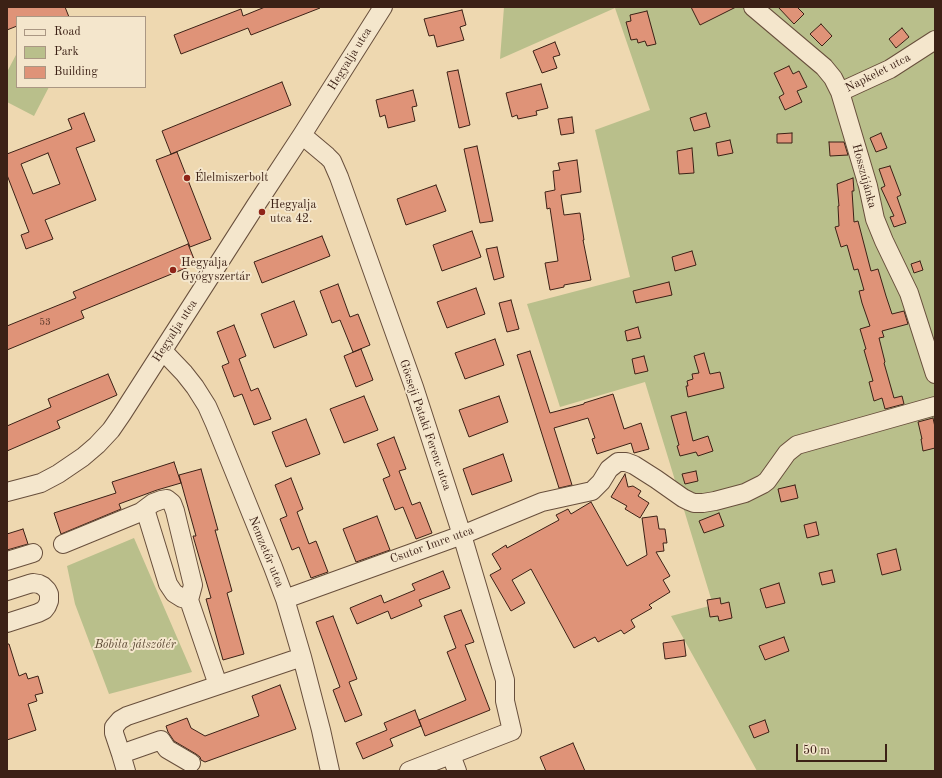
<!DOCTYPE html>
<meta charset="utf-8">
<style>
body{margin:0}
#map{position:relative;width:942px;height:778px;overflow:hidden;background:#eed8b0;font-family:"Old Standard TT",serif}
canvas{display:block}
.frame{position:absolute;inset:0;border:8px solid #3c2116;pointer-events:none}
.legend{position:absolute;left:16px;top:16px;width:130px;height:72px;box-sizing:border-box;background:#f4e6cc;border:1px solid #aa9783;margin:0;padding:5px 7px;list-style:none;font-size:12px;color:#3c2116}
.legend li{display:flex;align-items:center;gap:8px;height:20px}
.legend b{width:20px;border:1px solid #aa9783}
.scale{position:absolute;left:796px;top:744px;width:91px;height:18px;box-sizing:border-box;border:2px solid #3c2116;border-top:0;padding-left:5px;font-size:12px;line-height:14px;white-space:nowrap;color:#3c2116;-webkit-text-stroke:3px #f4e6cc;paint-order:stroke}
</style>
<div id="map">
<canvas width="942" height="778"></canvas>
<div class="frame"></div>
<ul class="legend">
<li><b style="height:5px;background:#f4e6cc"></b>Road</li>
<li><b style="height:11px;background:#b9bf8b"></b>Park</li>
<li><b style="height:11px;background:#df9378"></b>Building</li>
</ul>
<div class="scale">50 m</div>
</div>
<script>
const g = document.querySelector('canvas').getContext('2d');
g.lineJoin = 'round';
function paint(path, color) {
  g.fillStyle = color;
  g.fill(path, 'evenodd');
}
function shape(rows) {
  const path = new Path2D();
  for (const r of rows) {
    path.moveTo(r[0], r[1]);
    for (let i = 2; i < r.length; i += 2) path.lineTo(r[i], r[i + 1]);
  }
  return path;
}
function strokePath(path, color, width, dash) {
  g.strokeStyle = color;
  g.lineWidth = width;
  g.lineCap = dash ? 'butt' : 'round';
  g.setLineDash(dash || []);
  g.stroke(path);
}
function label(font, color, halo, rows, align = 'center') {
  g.font = font + ' "Old Standard TT",serif';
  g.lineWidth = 4;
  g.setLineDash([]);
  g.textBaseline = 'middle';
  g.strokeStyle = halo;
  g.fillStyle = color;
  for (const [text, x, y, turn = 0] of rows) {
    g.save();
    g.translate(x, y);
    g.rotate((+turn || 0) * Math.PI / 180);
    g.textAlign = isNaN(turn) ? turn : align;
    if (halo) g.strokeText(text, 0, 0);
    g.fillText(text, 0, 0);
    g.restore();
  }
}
const green = shape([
 [504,7,935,7,935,771,757,771,671,616,713,605,645,382,560,407,527,304,630,277,595,130,650,110,615,8,500,59],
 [17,53,17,87,49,87,34,116,7,102,7,72],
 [134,538,192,672,109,694,75,604,67,566]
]);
const building = shape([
 [7,7,65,7,69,17,17,17,17,26,7,30,7,7],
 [265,7,320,7,320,8,251,35,248,28,181,54,174,35,241,9,243,16,265,7],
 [691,7,736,7,700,25,691,7],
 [778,7,797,7,804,14,794,24,778,7],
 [462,10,466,25,460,27,464,40,437,47,434,35,429,36,424,19,462,10],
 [647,11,656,44,647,46,645,41,638,43,637,39,631,40,626,22,631,21,630,15,647,11],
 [821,24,832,36,822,46,810,34,821,24],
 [902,28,909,37,896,48,889,39,902,28],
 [555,42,560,55,553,57,557,68,542,73,533,51,555,42],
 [789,66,793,74,799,71,807,87,797,91,802,102,785,110,779,97,784,94,774,73,789,66],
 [458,70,470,125,459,128,447,72,458,70],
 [282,82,291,105,171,154,162,131,282,82],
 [541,84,548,108,536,111,537,115,518,119,517,115,512,117,506,93,541,84],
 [413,90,417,106,412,107,415,121,388,128,385,115,380,117,376,100,413,90],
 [84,113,95,141,76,148,96,200,45,220,53,239,26,249,21,235,29,232,7,175,7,154,72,129,68,119,84,113],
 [48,153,60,184,33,194,21,164,48,153],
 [706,113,710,127,694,131,690,118,706,113],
 [572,117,574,133,561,135,558,119,572,117],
 [792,133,792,143,777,143,777,134,792,133],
 [881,133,887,148,876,152,870,138,881,133],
 [730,140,733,153,718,156,716,143,730,140],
 [829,142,844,142,848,155,830,156,829,142],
 [477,146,493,221,480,223,464,149,477,146],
 [692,148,694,173,679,174,677,151,692,148],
 [177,152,211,239,190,247,156,160,177,152],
 [577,160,581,192,561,195,564,215,580,213,584,240,583,240,591,280,564,285,564,287,550,290,545,263,558,261,550,208,547,209,545,192,555,190,553,171,560,170,558,163,577,160],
 [890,166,901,195,897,197,906,223,894,227,890,217,894,216,881,188,885,186,879,169,890,166],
 [853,178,854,191,852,191,854,222,858,221,871,271,878,269,886,296,892,314,904,311,908,324,882,331,884,337,879,338,885,362,884,363,894,398,902,396,904,404,885,409,882,398,874,401,869,382,873,381,864,350,866,349,860,329,870,326,862,303,859,291,864,290,858,269,854,270,847,245,841,247,835,227,839,226,838,206,839,206,837,184,853,178],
 [436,185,446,211,406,225,397,199,436,185],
 [472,231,481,257,442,271,433,245,472,231],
 [322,236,330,256,262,283,254,262,322,236],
 [188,244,196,264,81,311,84,318,7,350,7,326,76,298,73,292,188,244],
 [497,247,504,277,494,280,486,249,497,247],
 [692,251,696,265,675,271,672,257,692,251],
 [920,261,923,270,914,273,911,264,920,261],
 [669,282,672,295,636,303,633,291,669,282],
 [338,284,350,317,358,314,370,345,353,352,340,320,332,323,320,291,338,284],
 [476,288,485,314,447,328,437,302,476,288],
 [511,300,519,329,507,332,499,303,511,300],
 [294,301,307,335,274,348,261,314,294,301],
 [234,325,246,356,239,359,251,391,258,388,271,419,254,425,242,394,234,397,222,366,229,363,217,332,234,325],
 [638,327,641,338,627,341,625,331,638,327],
 [495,339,504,365,465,379,455,353,495,339],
 [361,349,373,380,356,387,344,356,361,349],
 [530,351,550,413,584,404,584,403,613,394,624,429,641,423,649,449,634,453,631,443,597,454,592,439,595,438,588,418,554,428,572,485,559,488,517,355,530,351],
 [704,353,710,374,720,372,724,388,688,397,686,386,688,386,687,381,693,379,692,374,699,373,694,356,704,353],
 [644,356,648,371,635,374,632,359,644,356],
 [108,374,117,395,57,421,60,428,7,451,7,426,51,407,48,399,108,374],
 [364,396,378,430,344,443,330,409,364,396],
 [499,396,508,422,469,437,459,410,499,396],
 [686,412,693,441,708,436,713,451,698,456,696,452,680,456,677,446,679,445,671,416,686,412],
 [933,418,935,427,935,448,923,451,921,439,922,439,918,422,933,418],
 [306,419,320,454,286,467,272,432,306,419],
 [394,437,406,469,399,471,412,505,420,502,432,533,416,539,403,507,395,510,383,479,390,476,377,444,394,437],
 [503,454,512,481,472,495,463,469,503,454],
 [174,462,181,483,157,490,119,504,121,509,61,534,54,513,116,493,112,482,174,462],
 [201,469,218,530,215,530,232,591,227,593,244,654,223,660,206,599,211,598,193,536,196,536,179,475,201,469],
 [696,471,698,481,685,484,682,474,696,471],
 [625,474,628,487,633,486,641,491,638,496,649,503,640,518,625,509,627,506,611,497,625,474],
 [291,478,303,509,297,512,309,544,316,541,328,572,311,578,299,547,292,550,280,519,287,516,275,485,291,478],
 [795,485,798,498,781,502,778,489,795,485],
 [591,502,627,566,647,555,642,518,657,516,659,529,665,529,667,543,663,543,664,551,656,552,670,576,663,580,670,592,649,605,652,608,631,620,635,627,624,634,621,630,598,642,595,637,574,648,531,569,512,580,525,603,511,611,490,575,501,569,492,554,506,545,507,548,559,520,556,515,568,509,571,514,591,502],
 [719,513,724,526,704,533,699,521,719,513],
 [377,516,390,550,356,562,343,529,377,516],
 [816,522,819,535,807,538,804,525,816,522],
 [23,529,28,544,7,550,7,534,23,529],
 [896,549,901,570,882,575,877,554,896,549],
 [832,570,835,582,822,585,819,573,832,570],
 [443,571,450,588,419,600,422,606,391,619,388,611,357,624,350,608,381,595,384,603,415,590,412,584,443,571],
 [779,583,785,603,766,608,760,589,779,583],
 [720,598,721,604,729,602,732,618,719,621,718,616,710,617,707,600,720,598],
 [461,610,474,642,465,645,490,710,425,736,419,720,466,700,447,652,456,648,444,616,461,610],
 [333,616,357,679,349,682,362,715,345,722,333,690,340,687,316,622,333,616],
 [784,637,789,651,765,660,759,646,784,637],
 [684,640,686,656,665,659,663,643,684,640],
 [7,644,9,644,19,676,26,673,28,679,38,676,43,693,35,695,37,701,28,704,36,730,7,740,7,644],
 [280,685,296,729,205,762,201,760,200,757,196,754,174,741,168,732,166,726,187,718,191,728,205,736,259,716,252,696,280,685],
 [415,710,421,726,390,739,393,746,363,759,356,743,387,730,384,723,415,710],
 [765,720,769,732,754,738,749,726,765,720],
 [573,743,585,771,546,771,540,757,573,743]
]);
const minor = shape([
 [753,7,824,67,833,78,840,92,868,186,875,219,884,241,909,293,935,374],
 [840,92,890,69,935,40],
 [302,135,327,156,332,161,339,177,414,387,462,535,505,680,505,701,512,731,409,771],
 [163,351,184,373,195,387,207,406,215,424,273,567,285,599,302,657,321,730,330,771],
 [7,492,26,487,41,483,58,474,83,457,97,445,111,430,122,414,256,205,302,135,383,7],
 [145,509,168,584,174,593,182,598,189,600],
 [63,544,141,512,153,503,161,500,167,499,172,503,175,511,193,585,189,600,218,685],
 [7,561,33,553],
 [7,591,29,584,33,583,39,584,43,586,47,590,49,594,49,601,47,606,44,610,38,613,7,623],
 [285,599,462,535,542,502,592,491,601,482,609,469,618,462,626,462,634,465,656,479,683,498,689,501,694,503,703,503,715,501,745,493,763,484,767,481,787,453,797,445,935,406],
 [121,754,126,771],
 [451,755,457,771],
 [191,763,167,749,161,740,121,754,114,733,114,727,120,720,127,716,302,657]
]);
const markers = [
 [187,178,4,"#8f2418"],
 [262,212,4,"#8f2418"],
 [173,270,4,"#8f2418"]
];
const numberNames = [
 ["53",45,322]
];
const streetNames = [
 ["Hegyalja utca",350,59,-58],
 ["Napkelet utca",878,73,-27],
 ["Hosszújánka",864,176,75],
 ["Hegyalja utca",175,331,-57],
 ["Göcseji Pataki Ferenc utca",425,425,71],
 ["Csutor Imre utca",432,545,-20],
 ["Nemzetőr utca",266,552,68]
];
const poiNames = [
 ["Élelmiszerbolt",195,178],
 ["Hegyalja",270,205],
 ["utca 42.",270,219],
 ["Hegyalja",181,263],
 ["Gyógyszertár",181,277]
];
const parkNames = [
 ["Bóbita játszótér",135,645]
];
paint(green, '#b9bf8b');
paint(building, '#df9378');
strokePath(building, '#3c2116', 1);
strokePath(minor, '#684f3c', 20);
strokePath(minor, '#f4e6cc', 18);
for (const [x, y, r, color] of markers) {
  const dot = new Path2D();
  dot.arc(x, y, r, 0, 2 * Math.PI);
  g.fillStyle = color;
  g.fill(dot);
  strokePath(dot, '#f4e6cc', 1.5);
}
label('10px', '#653e2e', null, numberNames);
label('12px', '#3c2116', '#f4e6cc', streetNames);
label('12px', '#3c2116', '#f4e6cc', poiNames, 'left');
label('italic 12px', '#5b4833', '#f4e6cc', parkNames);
</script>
